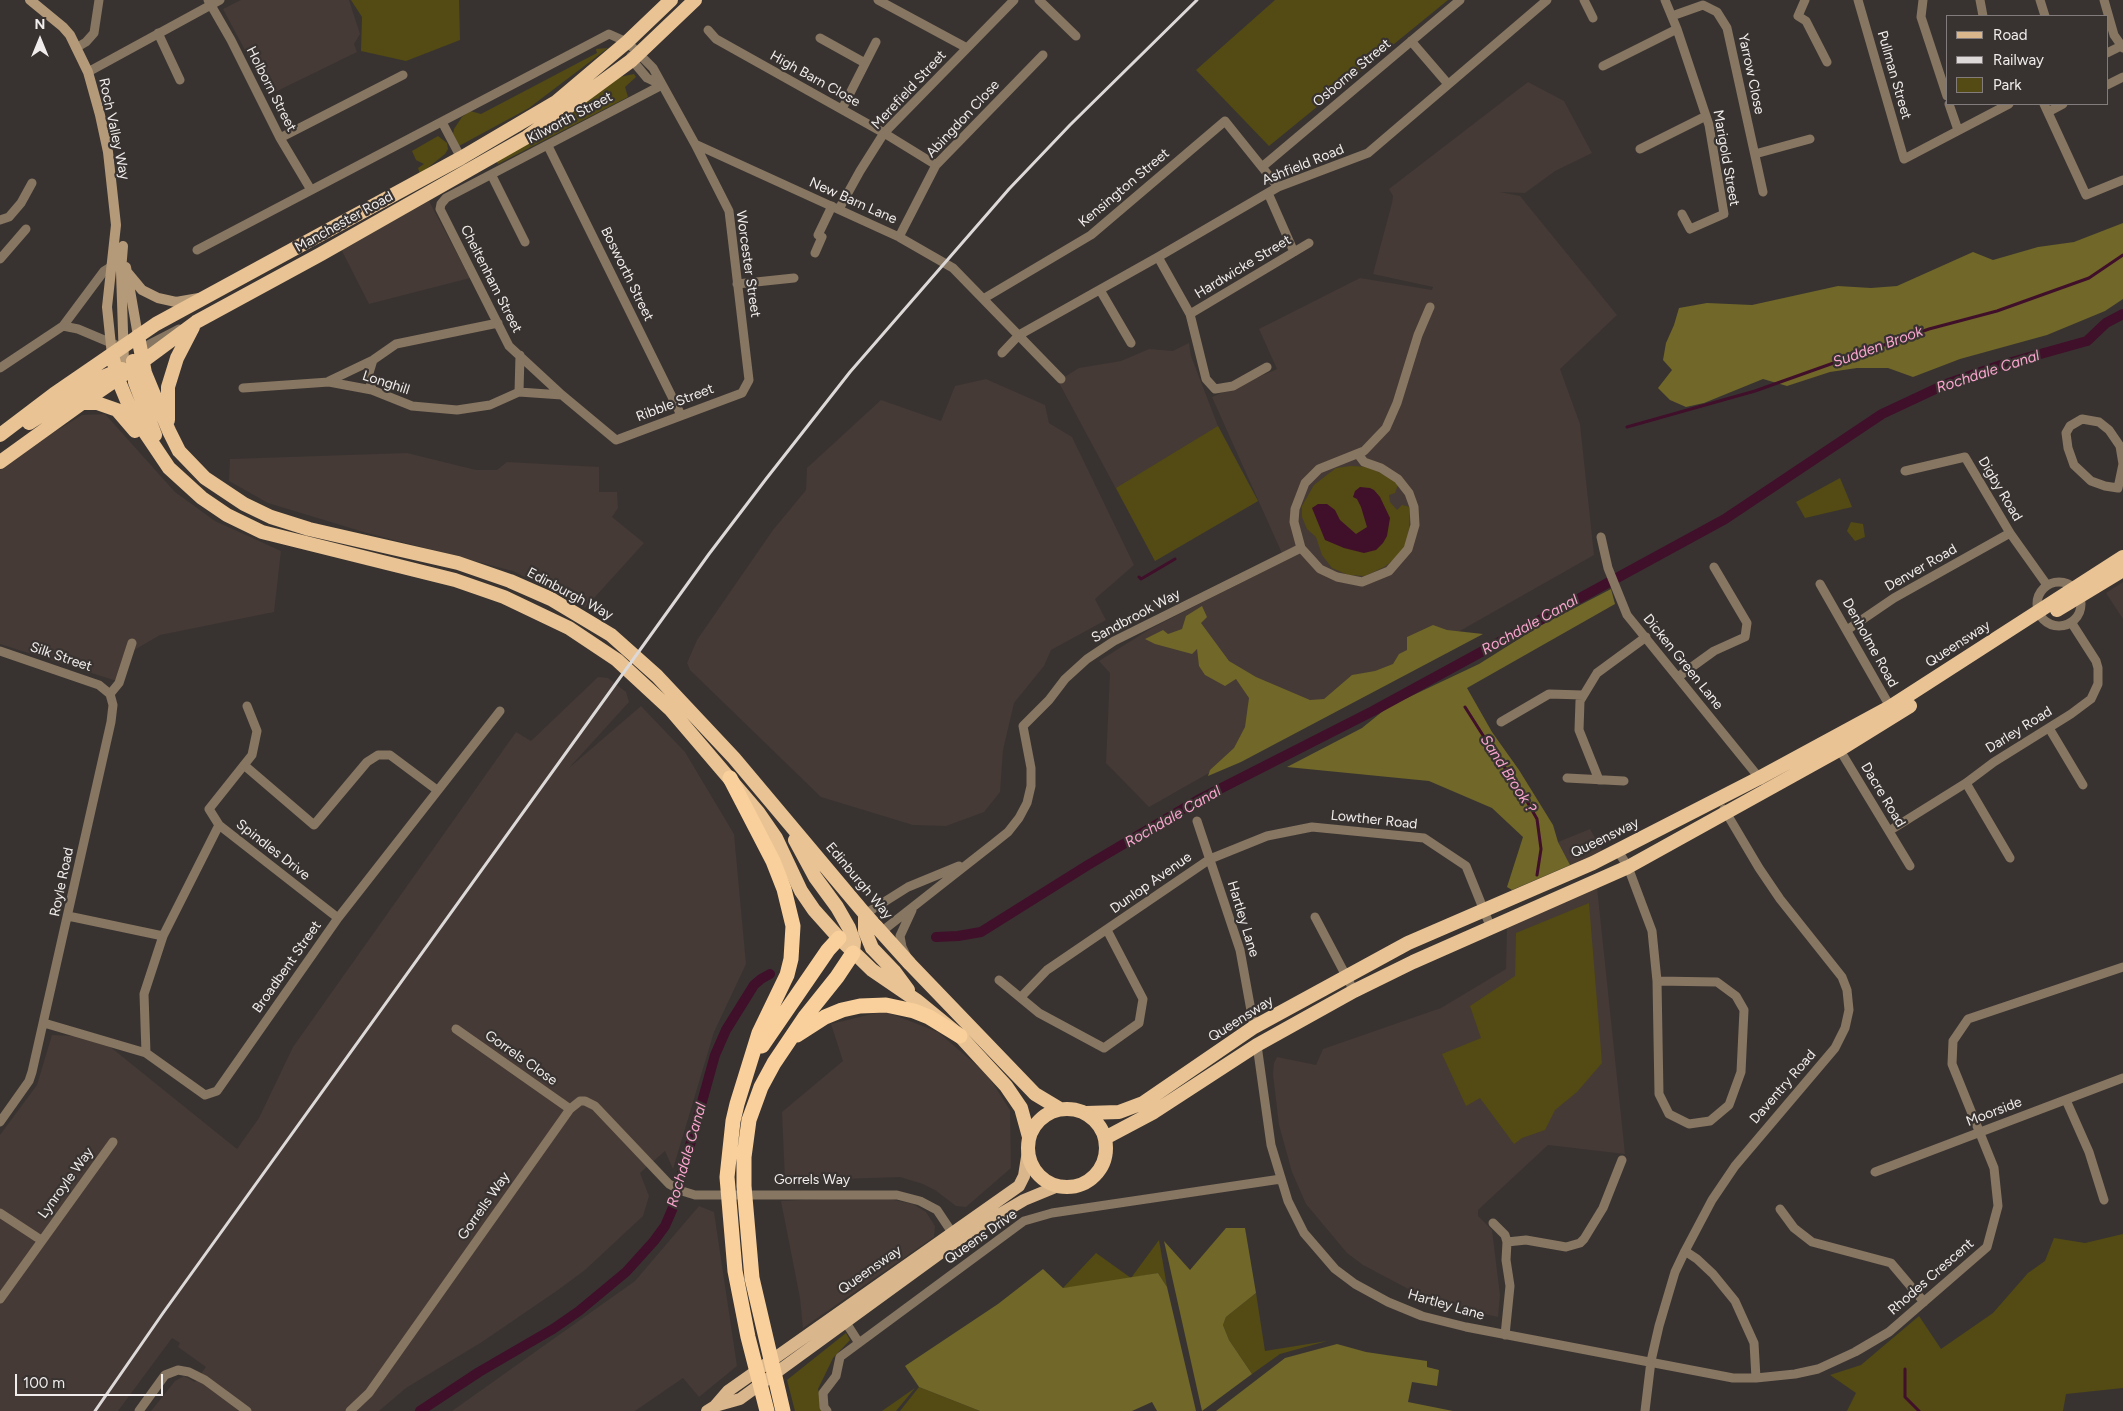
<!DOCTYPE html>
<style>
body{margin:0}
#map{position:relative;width:2123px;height:1411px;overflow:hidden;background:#383331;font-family:Figtree,sans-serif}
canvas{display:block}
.legend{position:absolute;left:1946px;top:15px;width:162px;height:90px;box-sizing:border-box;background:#383331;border:1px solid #827d7c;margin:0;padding:6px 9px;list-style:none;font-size:15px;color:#f0edec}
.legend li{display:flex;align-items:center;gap:10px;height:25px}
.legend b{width:25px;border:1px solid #827d7c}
.north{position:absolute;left:15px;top:15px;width:50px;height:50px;-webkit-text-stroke:4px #383331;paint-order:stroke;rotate:0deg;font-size:14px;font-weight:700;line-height:20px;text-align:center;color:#f0edec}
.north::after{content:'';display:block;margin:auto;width:18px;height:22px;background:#f0edec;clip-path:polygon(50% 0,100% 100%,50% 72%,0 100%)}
.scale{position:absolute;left:15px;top:1374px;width:148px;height:22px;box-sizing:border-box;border:2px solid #f0edec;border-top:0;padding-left:6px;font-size:15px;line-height:18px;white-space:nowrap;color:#f0edec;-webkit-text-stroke:4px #383331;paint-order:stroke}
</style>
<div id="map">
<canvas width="2123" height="1411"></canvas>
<ul class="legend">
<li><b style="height:6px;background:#d9b68b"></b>Road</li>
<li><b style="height:6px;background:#ddd9d8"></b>Railway</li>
<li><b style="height:14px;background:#534b13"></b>Park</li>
</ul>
<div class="north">N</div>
<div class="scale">100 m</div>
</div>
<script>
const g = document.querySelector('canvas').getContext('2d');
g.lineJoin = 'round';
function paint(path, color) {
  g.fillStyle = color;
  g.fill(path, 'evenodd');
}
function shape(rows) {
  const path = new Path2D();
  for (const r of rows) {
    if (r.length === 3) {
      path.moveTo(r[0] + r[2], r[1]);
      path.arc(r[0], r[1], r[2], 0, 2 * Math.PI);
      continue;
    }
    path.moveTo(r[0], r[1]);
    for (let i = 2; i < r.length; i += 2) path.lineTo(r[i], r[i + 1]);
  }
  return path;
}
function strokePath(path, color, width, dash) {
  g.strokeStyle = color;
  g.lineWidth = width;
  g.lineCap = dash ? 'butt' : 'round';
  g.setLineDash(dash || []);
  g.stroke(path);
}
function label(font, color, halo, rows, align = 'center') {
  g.font = font + ' Figtree,sans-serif';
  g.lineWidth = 4.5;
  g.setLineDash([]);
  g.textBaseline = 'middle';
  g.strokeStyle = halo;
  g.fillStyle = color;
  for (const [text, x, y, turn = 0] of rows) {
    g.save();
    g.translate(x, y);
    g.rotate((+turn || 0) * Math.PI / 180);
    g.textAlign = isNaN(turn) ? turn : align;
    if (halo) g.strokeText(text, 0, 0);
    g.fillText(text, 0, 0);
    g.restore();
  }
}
const built = shape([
 [241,0,349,0,360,34,354,44,357,52,269,95,223,9],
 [1528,82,1564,101,1592,153,1555,171,1525,193,1500,192,1520,196,1617,315,1560,369,1580,424,1594,555,1149,807,1106,763,1110,673,1099,661,1150,629,1285,560,1212,397,1277,369,1259,329,1360,278,1432,290,1433,287,1373,274,1392,203,1393,196,1389,189],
 [429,201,470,278,369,304,341,249],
 [1189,343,1191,356,1218,426,1258,501,1155,561,1058,381,1079,368,1121,361,1149,349,1173,351],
 [986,379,1045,405,1049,423,1072,437,1134,565,1095,599,1106,620,1051,650,1044,666,1014,703,1003,750,1000,792,984,812,946,826,913,825,821,797,690,670,687,663,697,640,773,530,806,490,807,468,881,400,941,421,955,386],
 [105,414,175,492,215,521,281,551,274,612,160,635,124,656,120,682,0,644,0,468,23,451,82,415],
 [407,453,476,470,497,470,507,462,599,467,599,492,617,492,618,508,612,517,644,543,585,608,513,571,367,533,268,503,229,481,230,459],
 [2123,582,2123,619,2106,593],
 [598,677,608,678,626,692,629,702,569,768,641,706,685,752,734,834,746,964,714,1032,673,1169,665,1151,640,1173,649,1196,643,1216,585,1270,558,1290,482,1342,406,1388,379,1411,151,1411,175,1381,184,1376,195,1382,206,1367,178,1347,180,1343,172,1338,118,1411,0,1411,0,1135,37,1085,52,1035,98,1037,237,1149,259,1118,293,1047,516,732,531,741],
 [1590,829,1604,854,1571,868,1558,842],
 [1597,887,1625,1154,1548,1145,1478,1210,1478,1216,1492,1230,1500,1295,1498,1317,1433,1302,1363,1265,1347,1253,1306,1204,1292,1172,1279,1125,1273,1074,1274,1063,1277,1057,1316,1065,1323,1049,1441,1008,1506,969,1507,926],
 [884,1011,938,1032,987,1074,1010,1110,1011,1168,966,1207,956,1206,935,1190,923,1184,900,1177,785,1181,782,1112,843,1061,831,1024],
 [856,1197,890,1199,913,1204,926,1212,935,1226,934,1237,803,1328,800,1298,781,1201],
 [699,1206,714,1212,737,1366,699,1397,683,1378,635,1411,452,1411,635,1281]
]);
const green = shape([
 [351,0,459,0,460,40,406,61,361,51,362,17],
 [1275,0,1448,0,1269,146,1196,70],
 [608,48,529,108,459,146,453,134,454,129,462,117,470,111,481,114,597,53,596,49],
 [634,74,636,77,625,87,628,97,498,164,496,161,581,106,620,77],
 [438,136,447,143,448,149,445,154,420,174,418,168,424,164,416,160,412,151],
 [1218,426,1258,501,1155,561,1116,488],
 [1351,466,1369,467,1395,481,1398,485,1395,493,1389,495,1390,502,1397,510,1402,505,1410,507,1409,529,1405,547,1396,558,1384,567,1365,576,1348,575,1332,568,1322,555,1316,537,1307,529,1302,517,1302,506,1314,485,1336,468],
 [1840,478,1852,507,1805,518,1796,502],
 [1851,522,1863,524,1865,537,1855,541,1847,531],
 [1589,903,1602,1063,1577,1092,1555,1110,1545,1130,1522,1138,1514,1144,1480,1098,1466,1106,1442,1054,1481,1038,1470,1006,1515,976,1516,933],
 [2123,1234,2123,1388,2066,1394,2063,1411,1847,1411,1856,1393,1830,1375,1861,1365,1919,1316,1941,1349,1993,1313,2028,1273,2045,1261,2054,1238,2085,1243],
 [1159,1240,1167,1287,1158,1273,1094,1285,1063,1288,1096,1253,1131,1278],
 [1256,1293,1265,1351,1327,1341,1280,1354,1252,1374,1229,1340,1223,1325,1226,1317],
 [846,1333,850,1340,833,1358,818,1389,825,1411,795,1411,787,1380],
 [919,1387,980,1411,900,1411],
 [915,1388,896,1411,882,1411]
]);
const forest = shape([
 [2123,223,2123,299,2105,311,2047,335,1960,359,1913,377,1888,368,1857,368,1830,372,1787,386,1763,379,1704,403,1686,407,1670,400,1658,388,1672,370,1663,360,1666,343,1674,325,1679,308,1707,303,1752,305,1838,286,1871,288,1897,286,1973,252,1993,260,2038,247,2074,242],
 [1611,589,1615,604,1467,688,1492,732,1519,770,1553,825,1558,842,1570,865,1512,890,1507,887,1523,837,1492,808,1429,781,1287,767,1362,728,1388,707,1479,664,1538,627],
 [1202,606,1207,617,1201,623,1229,661,1256,677,1310,700,1324,699,1352,675,1375,671,1393,664,1399,654,1407,650,1407,637,1433,625,1447,630,1483,634,1241,762,1208,776,1210,770,1234,748,1245,727,1249,698,1236,679,1225,686,1205,675,1199,666,1197,649,1192,654,1155,644,1145,639,1163,630,1168,634,1182,629,1186,616],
 [1226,1228,1245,1228,1256,1293,1226,1317,1223,1325,1229,1340,1252,1374,1202,1411,1164,1241,1190,1270],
 [1043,1269,1063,1288,1158,1273,1167,1287,1196,1411,1157,1411,1152,1402,1132,1411,980,1411,919,1387,905,1366,998,1304],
 [1337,1344,1366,1352,1427,1361,1427,1367,1439,1370,1437,1386,1412,1382,1408,1402,1453,1411,1216,1411,1285,1358]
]);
const water = shape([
 [1360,487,1370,488,1374,490,1380,497,1390,518,1387,536,1383,543,1376,550,1364,553,1344,548,1325,540,1312,508,1318,504,1327,504,1335,510,1340,520,1356,534,1367,527,1361,507,1357,499,1353,497,1355,491]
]);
const stream = shape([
 [1627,427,1755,391,1929,329,1997,311,2089,278,2123,255],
 [1139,577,1141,579,1175,559],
 [1465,707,1498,759,1516,782,1537,819,1541,849,1537,875],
 [1905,1369,1905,1397,1919,1411]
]);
const canal = shape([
 [936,937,958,936,981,932,1088,865,1198,800,1373,711,1725,519,1882,414,1946,384,2001,365,2087,341,2106,323,2123,314],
 [420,1411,479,1372,553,1329,579,1311,626,1272,654,1241,665,1226,672,1210,715,1055,726,1030,754,985,761,979,770,974]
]);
const minor = shape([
 [208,0,231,40,280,138,311,190],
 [878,0,967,48],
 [1039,0,1076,36],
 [1584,0,1593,18],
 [1665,0,1677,29,1709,125,1724,214,1690,229,1682,214],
 [1805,0,1798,16,1806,21,1827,62],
 [1858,0,1904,159,2009,104],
 [1923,0,1921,17,1947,96],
 [1980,0,1983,16],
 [2040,0,2045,16],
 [2104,0,2114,35,2123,48],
 [1672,16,1703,5,1717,12,1727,28,1763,192],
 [708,30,716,39,884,133,936,165],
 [158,33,180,80],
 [820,38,865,63],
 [1411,41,1448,84],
 [76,48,86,42,94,33,99,0],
 [2107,53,2121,46],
 [631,56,632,60,647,78,662,85],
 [1603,66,1677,29],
 [88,72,220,0],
 [2107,85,2123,77],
 [1949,104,1958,130],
 [2044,104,2086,195,2123,180],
 [842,109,876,42],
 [2048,112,2063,104],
 [442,122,461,158],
 [280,138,403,75],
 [695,144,899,237,953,268,1061,379],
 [548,146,681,415],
 [1640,149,1706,116],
 [1755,154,1810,139],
 [1262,167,1460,0],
 [492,176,525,242],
 [1268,193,1294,252],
 [839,209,860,171,884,133,1014,0],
 [0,220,9,217,21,203,32,183],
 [899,237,936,165,1043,55],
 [197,250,609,34,627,42,653,68,695,144,729,211,749,380,742,393,619,439,616,440,562,395,509,346,440,209,441,204,446,198,662,85],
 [815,253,822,237,818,235,832,206],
 [1158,257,1190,314,1206,379,1215,389,1233,386,1267,367],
 [0,259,26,229],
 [737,284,794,278],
 [1100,290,1131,343],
 [983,299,1091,235,1225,121,1278,187],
 [1190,314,1309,243],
 [63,326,78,329,116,345],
 [137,346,146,346,179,329],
 [1002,353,1019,335,1158,257,1278,187,1368,153,1547,0],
 [0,368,63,326,104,271,112,266],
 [329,381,373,360,396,344,498,323],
 [243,388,329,382,372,390,412,406,457,410,490,405,519,392,562,395],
 [372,390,369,373,373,360],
 [519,392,520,355],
 [2082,419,2099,422,2109,430,2120,446,2123,464,2118,488,2105,486,2091,481,2074,465,2068,448,2066,433,2070,426,2082,419],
 [1358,454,1364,462,1381,468,1398,479,1409,493,1414,507,1415,525,1408,549,1389,571,1362,582,1337,577,1320,569,1301,548,1294,522,1295,509,1305,483,1319,469,1364,451,1386,428,1397,403,1418,335,1430,307],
 [1905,471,1965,457,2010,533,2047,585],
 [1601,537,1608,568,1627,615,1761,780],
 [2059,604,22],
 [1820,584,1892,710],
 [1847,630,1894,598,2010,533],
 [0,651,99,685,110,694],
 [1678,677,1714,651,1745,637,1747,623,1714,567],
 [1501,722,1549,694,1583,695],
 [2049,728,2083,785],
 [1838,747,1910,866],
 [244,765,314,825,367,762,378,755,390,755,437,790],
 [1567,778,1624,781],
 [1599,780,1579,730,1580,701,1597,673,1646,637],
 [1966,783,2010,858],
 [1197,821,1240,950,1254,1027],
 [219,825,209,809,252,755,257,731,247,706],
 [1889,831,1966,783,1994,762,2071,714,2091,699,2098,684,2098,668,2096,661,2071,622],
 [1618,851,1628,867,1652,931,1657,981,1717,982,1736,996,1744,1010,1741,1072,1729,1105,1710,1121,1689,1124,1669,1114,1659,1094,1657,981],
 [865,914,908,887,959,866],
 [68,916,163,936,144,994,146,1053],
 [1315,917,1354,991],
 [881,932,993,844,1008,832,1019,818,1027,803,1031,786,1031,768,1023,726,1049,700,1065,679,1087,659,1114,641,1301,548],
 [163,936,219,825,338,918],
 [906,955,902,947,900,936,912,910],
 [999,980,1039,1013,1104,1048,1139,1023,1143,999,1107,930],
 [1021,997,1047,970,1210,859,1267,836,1312,827,1424,838,1466,866,1491,928],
 [44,1023,146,1053,205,1095,217,1091,338,918,500,711],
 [456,1029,570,1109],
 [1257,1045,1271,1145,1288,1201,1304,1233,1335,1269,1355,1284,1388,1302,1422,1316,1466,1327,1733,1378,1756,1378,1795,1374,1818,1369,1855,1352,1889,1332,1987,1247,1998,1206,1994,1168,1952,1064,1953,1041,1968,1019,2123,967],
 [2066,1100,2089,1152,2104,1200],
 [0,1122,29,1081,32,1072,111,722,113,705,110,694,119,683,132,643],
 [1875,1172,2123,1078],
 [1780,1209,1794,1228,1812,1242,1891,1263,1924,1302],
 [0,1213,41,1240],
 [1493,1223,1505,1235,1507,1242,1506,1260,1510,1286,1505,1335],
 [1507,1242,1526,1240,1566,1247,1580,1243,1584,1239,1603,1208,1622,1160],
 [1685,1251,1697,1259,1713,1274,1735,1301,1754,1343,1756,1378],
 [0,1299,113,1142],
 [843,1318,859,1343],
 [139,1411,165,1375,178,1370,189,1372,205,1380,247,1411],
 [350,1411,369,1393,570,1109,580,1101,585,1101,595,1106,669,1184,682,1191,695,1195,897,1195,920,1201,937,1210,955,1237],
 [827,1411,824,1407,823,1393,836,1376,840,1357,1024,1221,1052,1213,1281,1179],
 [1645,1411,1651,1361,1659,1326,1675,1272,1685,1251,1712,1200,1735,1166,1835,1048,1845,1028,1849,1010,1847,990,1842,977,1780,899,1759,868,1724,809]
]);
const secondary = shape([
 [30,0,63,27,70,35,88,72,100,115,108,152,116,225,107,307,112,355],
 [126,267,138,336],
 [127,272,142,290,158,298,176,302,199,298],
 [120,374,124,362,121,271,123,246]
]);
const primary = shape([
 [715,1406,728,1391,1019,1186,1024,1176,1028,1151],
 [707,1411,715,1406,740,1399,968,1233,1024,1200,1058,1186]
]);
const trunk = shape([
 [138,336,145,373,169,431,179,451,205,478,244,504,271,517,309,529,458,563,510,581,551,599,611,635,657,676,734,758,865,914,910,964,1035,1094,1060,1109],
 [112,355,118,379,132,413,169,468,202,498,227,515,262,532,455,580,504,597,569,628,617,660,670,709,758,812,776,838,801,891,814,910,839,938,872,970,916,1000,960,1036,1006,1086,1021,1108,1029,1137],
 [133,361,135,382,155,435],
 [82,403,97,403,117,410,135,431],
 [168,420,168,387,177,358,193,327],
 [29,423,98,379,122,369],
 [0,435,54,394,156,324,461,158,556,102,627,42,671,0],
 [0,462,82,403,142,362,196,322,321,254,527,137,632,60,695,0],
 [2057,610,2123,570],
 [795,840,815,877,837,907,849,928,854,942,853,953],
 [865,914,865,931,872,948,894,971,908,990],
 [1067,1148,39],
 [1086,1113,1119,1112,1143,1103,1254,1027,1408,943,1593,863,1759,778,1890,707,2123,557],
 [1105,1138,1154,1112,1257,1045,1354,991,1413,962,1628,867,1839,750,1910,706]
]);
const motorway = shape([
 [730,778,773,861,784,889,793,926,791,959,787,975,759,1033,737,1104,733,1121,727,1177,735,1271,748,1337,767,1411],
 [797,1035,825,1017,842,1010,860,1006,886,1005,914,1011,929,1017,960,1036],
 [762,1046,828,950,839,938],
 [783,1411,752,1278,744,1186,744,1157,749,1120,761,1087,774,1063,805,1017,837,977,853,953]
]);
const rail = shape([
 [95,1411,163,1313,709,554,766,479,850,372,1009,189,1070,125,1197,0]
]);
const streetNames = [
 ["Osborne Street",1352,73,-40],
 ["Yarrow Close",1751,74,78],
 ["Pullman Street",1894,75,74],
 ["High Barn Close",815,79,29],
 ["Holborn Street",271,89,63],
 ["Merefield Street",909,90,-47],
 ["Kilworth Street",570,118,-28],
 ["Abingdon Close",963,119,-47],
 ["Roch Valley Way",114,129,78],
 ["Marigold Street",1726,158,80],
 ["Ashfield Road",1303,165,-22],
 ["Kensington Street",1124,188,-40],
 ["New Barn Lane",853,201,24],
 ["Manchester Road",344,222,-29],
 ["Worcester Street",748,264,82],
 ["Hardwicke Street",1243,267,-31],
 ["Bosworth Street",627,274,64],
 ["Cheltenham Street",491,279,63],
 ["Longhill",386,383,18],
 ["Ribble Street",675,403,-21],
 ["Digby Road",2000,489,59],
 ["Denver Road",1921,568,-30],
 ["Edinburgh Way",570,594,28],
 ["Sandbrook Way",1136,616,-28],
 ["Denholme Road",1870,643,61],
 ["Queensway",1958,644,-33],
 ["Silk Street",61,657,19],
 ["Dicken Green Lane",1683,662,51],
 ["Darley Road",2019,730,-32],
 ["Dacre Road",1883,795,59],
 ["Lowther Road",1374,820,6],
 ["Queensway",1605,838,-26],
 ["Spindles Drive",273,850,38],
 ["Edinburgh Way",859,881,50],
 ["Royle Road",62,882,-78],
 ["Dunlop Avenue",1151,883,-35],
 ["Hartley Lane",1243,919,73],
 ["Broadbent Street",287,967,-55],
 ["Queensway",1241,1019,-32],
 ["Gorrels Close",521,1058,35],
 ["Daventry Road",1783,1087,-49],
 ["Moorside",1994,1112,-21],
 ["Gorrels Way",812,1180],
 ["Lynroyle Way",66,1183,-54],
 ["Gorrells Way",484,1206,-55],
 ["Queens Drive",981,1237,-35],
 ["Queensway",870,1270,-35],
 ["Rhodes Crescent",1931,1277,-41],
 ["Hartley Lane",1446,1305,16]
];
const waterNames = [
 ["Sudden Brook",1878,347,-20],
 ["Rochdale Canal",1988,372,-18],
 ["Rochdale Canal",1530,625,-29],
 ["Sand Brook ?",1508,774,57],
 ["Rochdale Canal",1173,817,-30],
 ["Rochdale Canal",687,1155,-74]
];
paint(built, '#453a35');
paint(green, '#534b13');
paint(forest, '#706729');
paint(water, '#400f2a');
strokePath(stream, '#400f2a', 3);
strokePath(canal, '#400f2a', 10);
strokePath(minor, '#877661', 9);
strokePath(secondary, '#b59a79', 10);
strokePath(primary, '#d9b68b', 12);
strokePath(trunk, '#e9c393', 14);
strokePath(motorway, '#f9d09b', 15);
strokePath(rail, '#ddd9d8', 3);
label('14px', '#f0edec', '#383331', streetNames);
label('italic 15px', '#fba5ce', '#383331', waterNames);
</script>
